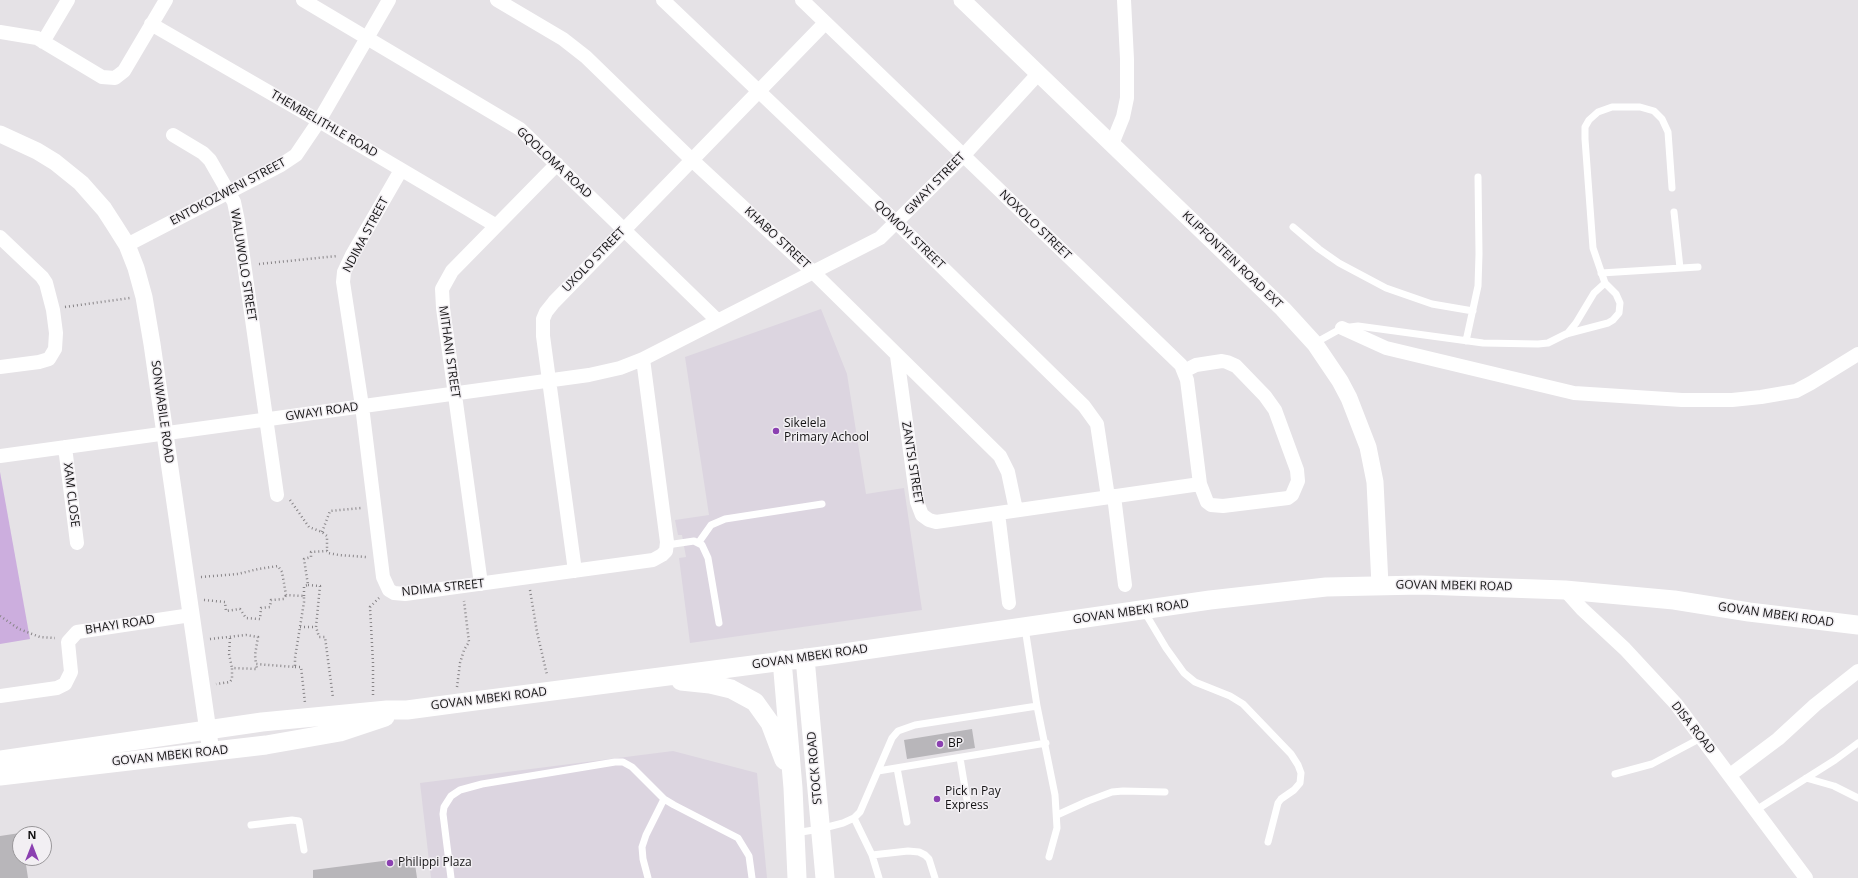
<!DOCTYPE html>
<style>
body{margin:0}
#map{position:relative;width:1858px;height:878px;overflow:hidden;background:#e5e2e6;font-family:"Open Sans",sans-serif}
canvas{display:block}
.north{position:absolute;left:12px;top:826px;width:40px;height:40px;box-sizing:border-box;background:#f2eff3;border:1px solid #99979a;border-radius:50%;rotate:0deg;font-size:11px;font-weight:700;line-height:16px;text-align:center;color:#141314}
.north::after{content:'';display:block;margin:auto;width:14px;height:18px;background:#8b40b1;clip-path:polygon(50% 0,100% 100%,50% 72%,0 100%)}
</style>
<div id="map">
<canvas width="1858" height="878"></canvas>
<div class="north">N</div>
</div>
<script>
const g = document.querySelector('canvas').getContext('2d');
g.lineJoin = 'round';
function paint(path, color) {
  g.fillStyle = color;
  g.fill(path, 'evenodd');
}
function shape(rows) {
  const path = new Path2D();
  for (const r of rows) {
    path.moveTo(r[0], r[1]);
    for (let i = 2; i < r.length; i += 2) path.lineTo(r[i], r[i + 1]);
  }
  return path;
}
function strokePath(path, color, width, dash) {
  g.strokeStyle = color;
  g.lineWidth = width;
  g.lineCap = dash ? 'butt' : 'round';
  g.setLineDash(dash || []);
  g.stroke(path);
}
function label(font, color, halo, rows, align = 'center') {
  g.font = font + ' "Open Sans",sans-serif';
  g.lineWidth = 3;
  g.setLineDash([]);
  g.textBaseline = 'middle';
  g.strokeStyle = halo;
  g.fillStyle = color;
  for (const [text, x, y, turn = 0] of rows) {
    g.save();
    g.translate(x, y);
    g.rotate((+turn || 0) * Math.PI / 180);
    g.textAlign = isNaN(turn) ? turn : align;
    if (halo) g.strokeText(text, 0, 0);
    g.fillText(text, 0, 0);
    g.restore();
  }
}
const built = shape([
 [821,309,847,374,866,494,904,488,922,610,690,643,679,558,686,557,682,535,678,535,675,520,709,515,685,357],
 [673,751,757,773,767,878,431,878,420,783]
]);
const green = shape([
 [0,472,30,639,0,644]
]);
const building = shape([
 [972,729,975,748,907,759,904,740],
 [20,833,20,858,25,858,28,878,0,878,0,836],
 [414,857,417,878,313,878,313,870]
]);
const path = shape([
 [259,264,337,256],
 [65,307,130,298],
 [290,500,309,527,322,532,327,536,327,551],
 [322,532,330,511,361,508],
 [201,577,238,574,258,569,278,566,282,572,286,595,304,596,304,602,295,658,295,667,256,664,257,669,232,668,232,679,230,682,216,684],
 [308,585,320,586,316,627,319,637,325,637,333,698],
 [530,590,537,632,547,675],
 [304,596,304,586,308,585,304,559,311,557,311,552,327,551,328,553,339,555,366,557],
 [204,600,225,602,226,611,240,609,246,618,260,619,261,608,270,607,271,600,284,599,286,595],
 [0,616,19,629,40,637,55,638],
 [300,627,316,627],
 [230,638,229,654,232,668],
 [210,639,246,635,258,637,255,655,256,664],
 [295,667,301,667,305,703],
 [457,687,460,663,464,650,469,642,464,601],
 [373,695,373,663,370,607,379,598]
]);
const service = shape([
 [1674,212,1680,268],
 [1293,227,1319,249,1339,263,1386,288,1432,304,1473,311],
 [1601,273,1698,267],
 [1567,334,1576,323,1594,293,1605,283],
 [1466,341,1478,286,1479,254,1478,177],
 [1315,343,1342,328,1358,326,1483,343,1538,344,1548,343,1566,334,1608,323,1613,320,1619,313,1620,303,1616,294,1605,283,1593,248,1585,139,1585,127,1589,120,1598,112,1612,107,1640,107,1654,111,1662,119,1668,132,1672,188],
 [699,542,711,525,725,519,822,504],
 [667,545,694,541,702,545,708,558,719,623],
 [1144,611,1166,648,1184,673,1195,682,1230,696,1243,704,1291,754,1298,765,1301,773,1300,783,1294,790,1281,799,1278,803,1268,842],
 [1037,706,1055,795,1057,828,1049,857],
 [960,758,968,806],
 [897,768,907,822],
 [878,771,1046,743],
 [1615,774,1652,764,1701,738],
 [1806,778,1834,786,1858,798],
 [1756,810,1835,760,1858,743],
 [1057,815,1088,801,1112,792,1123,791,1165,792],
 [854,818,872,855,879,878],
 [251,825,292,820,299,821,304,850],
 [795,833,820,829,843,823,854,818,860,812,892,738,898,731,915,725,1037,706,1025,628],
 [872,855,908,851,919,852,925,855,929,859,935,878],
 [451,878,443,814,444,807,451,796,460,790,482,784,615,762,623,762,632,767,664,799,674,805,738,838,749,856,752,878],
 [648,878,643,859,642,847,646,835,664,799]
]);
const minor = shape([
 [303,0,520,129,718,321],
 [497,0,563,39,586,57,692,160,813,272,1000,456,1008,472,1016,510],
 [663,0,897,223,1084,406,1097,424,1108,497],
 [802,0,1181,365,1187,380,1200,484,1207,502,1211,505,1223,506,1288,498,1292,495,1298,481,1297,470,1275,410,1265,396,1236,366,1227,362,1222,361,1196,365,1184,371],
 [151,24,319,121,495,225],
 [0,32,37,38,102,77,115,78,124,71,166,0],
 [43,42,68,0],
 [173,135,203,153,210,160,234,202,238,221,277,495],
 [1112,144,1123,117,1127,98,1127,59,1124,0],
 [401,170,352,255,344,272,343,282,362,406,383,577,389,590,394,593,405,594,653,560,662,555,666,551,667,542,643,359],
 [0,237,42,277,46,283,53,310,56,333,55,349,49,359,39,362,0,367],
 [127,245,281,165,296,155,319,121,389,0],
 [1342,328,1386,348,1574,393,1682,400,1732,400,1761,397,1796,391,1811,383,1858,354],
 [897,356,917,502,922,515,929,520,936,522,1200,484],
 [65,447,77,543],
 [0,456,589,375,620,368,643,359,880,238,963,156,1038,74],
 [1114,496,1125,585],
 [998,513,1009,603],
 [575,571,543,336,543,319,546,312,554,302,825,23],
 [481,584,443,308,442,289,452,271,557,164],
 [1565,590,1582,609,1625,649,1676,704,1806,878],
 [0,696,57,688,65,684,71,672,68,642,77,632,191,615],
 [1730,775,1778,739,1815,705,1858,671]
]);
const tertiary = shape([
 [962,0,1283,309,1315,344,1340,381,1349,398,1368,447,1375,482,1380,585],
 [0,134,37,151,55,162,81,183,104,209,115,226,127,245,136,268,144,297,152,344,211,752]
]);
const secondary = shape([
 [805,658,825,878],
 [782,660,793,788,797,878],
 [681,681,710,684,731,689,755,702,770,723,784,760],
 [0,760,262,722,387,710,407,710,467,702,830,655,1210,600,1326,587,1421,585,1565,590,1674,600,1749,612,1858,625],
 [0,776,266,745,340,732,385,717]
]);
const markers = [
 [776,431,4,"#8b40b1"],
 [940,744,4,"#8b40b1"],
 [937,799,4,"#8b40b1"],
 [390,863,4,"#8b40b1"]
];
const streetNames = [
 ["THEMBELITHLE ROAD",324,124,30],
 ["GQOLOMA ROAD",554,163,43],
 ["GWAYI STREET",935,184,-46],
 ["ENTOKOZWENI STREET",228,192,-28],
 ["NOXOLO STREET",1035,225,44],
 ["NDIMA STREET",366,235,-62],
 ["QOMOYI STREET",909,235,44],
 ["KHABO STREET",777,238,43],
 ["UXOLO STREET",594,260,-46],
 ["KLIPFONTEIN ROAD EXT",1232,260,44],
 ["WALUWOLO STREET",243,265,81],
 ["MITHANI STREET",449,352,82],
 ["SONWABILE ROAD",162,412,82],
 ["GWAYI ROAD",322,412,-8],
 ["ZANTSI STREET",912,463,81],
 ["XAM CLOSE",71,495,83],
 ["GOVAN MBEKI ROAD",1454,586,1],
 ["NDIMA STREET",443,588,-6],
 ["GOVAN MBEKI ROAD",1131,612,-8],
 ["GOVAN MBEKI ROAD",1776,615,8],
 ["BHAYI ROAD",120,625,-9],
 ["GOVAN MBEKI ROAD",810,657,-8],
 ["GOVAN MBEKI ROAD",489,699,-7],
 ["DISA ROAD",1693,728,52],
 ["GOVAN MBEKI ROAD",170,756,-6],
 ["STOCK ROAD",815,768,-95]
];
const poiNames = [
 ["Sikelela",784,424],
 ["Primary Achool",784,438],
 ["BP",948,744],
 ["Pick n Pay",945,792],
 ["Express",945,806],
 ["Philippi Plaza",398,863]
];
paint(built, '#dcd5e0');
paint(green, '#ccaede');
paint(building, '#b8b6ba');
strokePath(path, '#878487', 2.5, [1, 3]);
strokePath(service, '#fff', 7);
strokePath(minor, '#fff', 14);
strokePath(tertiary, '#fff', 17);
strokePath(secondary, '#fff', 19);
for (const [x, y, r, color] of markers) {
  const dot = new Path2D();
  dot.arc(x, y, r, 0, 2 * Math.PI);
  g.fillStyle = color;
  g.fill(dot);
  strokePath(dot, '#f2eff3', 1.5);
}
label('12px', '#141314', '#f2eff3', streetNames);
label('12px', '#141314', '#f2eff3', poiNames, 'left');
</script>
